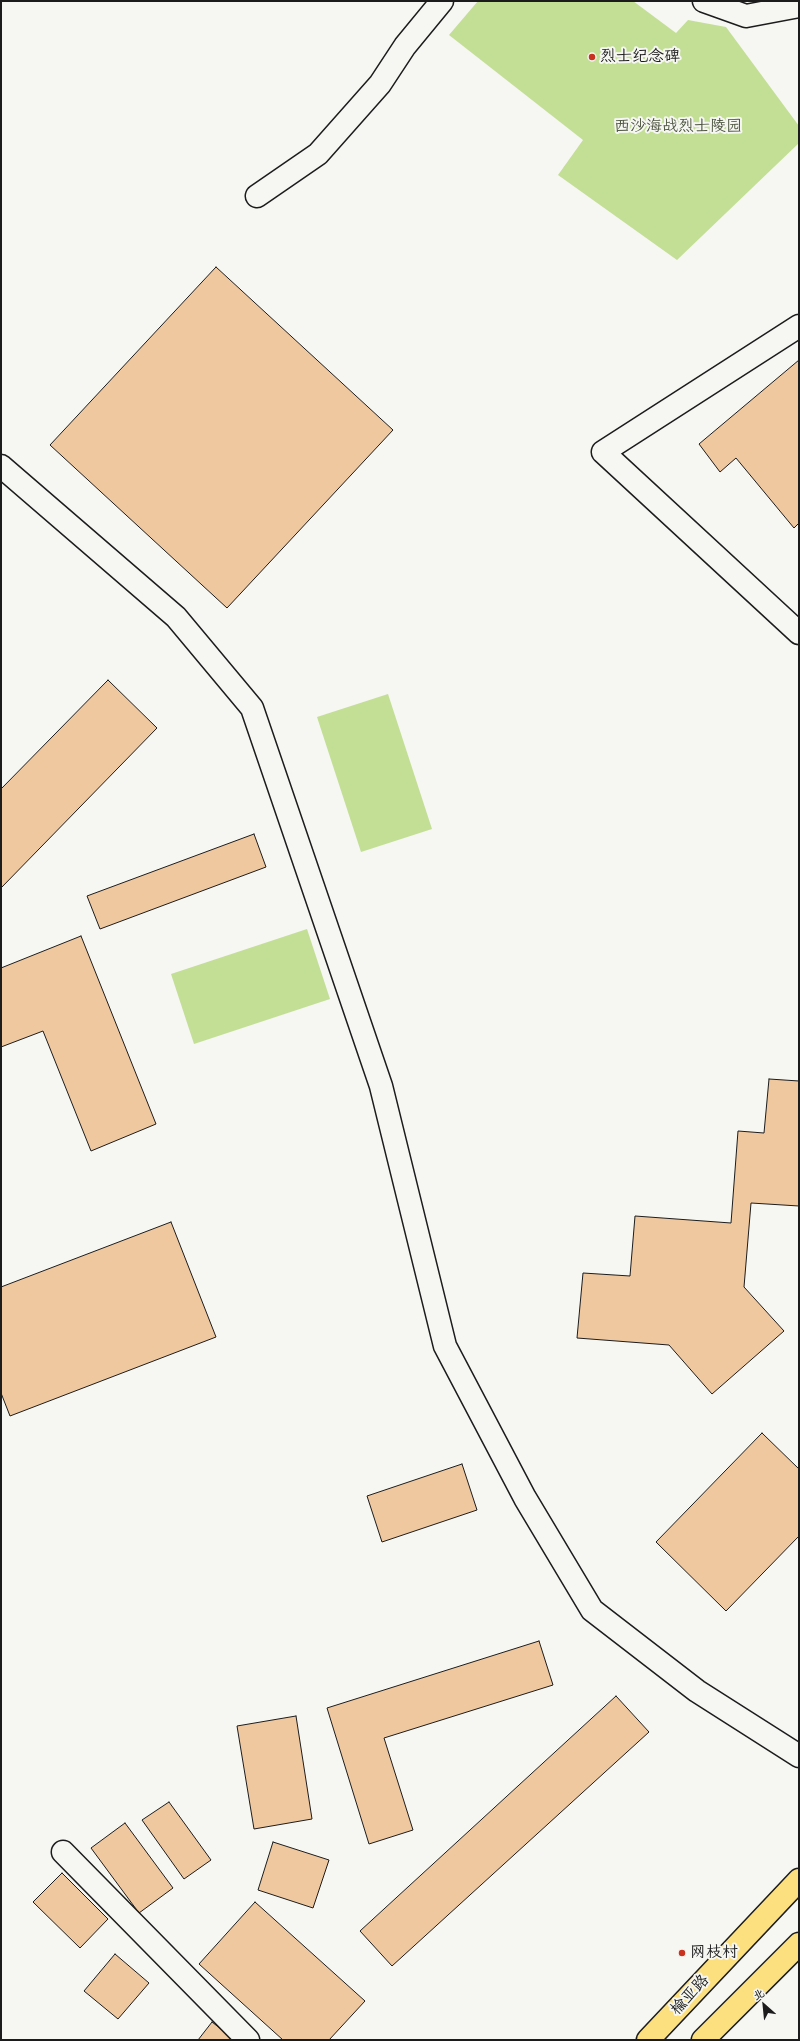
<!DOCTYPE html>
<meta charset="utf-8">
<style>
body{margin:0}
#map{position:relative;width:800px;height:2041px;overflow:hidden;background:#f6f6f2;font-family:Caveat,"LXGW WenKai TC",sans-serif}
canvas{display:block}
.frame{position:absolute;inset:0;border:2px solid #1c1c1c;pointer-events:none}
.north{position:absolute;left:744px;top:1985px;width:40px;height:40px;-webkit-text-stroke:3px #f6f6f2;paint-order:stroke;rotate:333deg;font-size:11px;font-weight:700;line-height:16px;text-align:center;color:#1c1c1c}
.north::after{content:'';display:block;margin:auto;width:14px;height:18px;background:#1c1c1c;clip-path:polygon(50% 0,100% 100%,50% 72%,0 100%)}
</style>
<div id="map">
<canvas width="800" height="2041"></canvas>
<div class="frame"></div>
<div class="north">北</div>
</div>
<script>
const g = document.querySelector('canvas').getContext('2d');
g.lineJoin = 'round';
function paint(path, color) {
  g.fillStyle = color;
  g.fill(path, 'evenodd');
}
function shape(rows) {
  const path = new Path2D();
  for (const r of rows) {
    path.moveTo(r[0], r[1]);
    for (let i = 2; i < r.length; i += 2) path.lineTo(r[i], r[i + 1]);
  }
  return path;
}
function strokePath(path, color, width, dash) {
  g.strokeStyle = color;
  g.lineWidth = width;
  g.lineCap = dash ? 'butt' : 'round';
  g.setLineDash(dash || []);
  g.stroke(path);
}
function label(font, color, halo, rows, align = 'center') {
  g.font = font + ' Caveat,"LXGW WenKai TC",sans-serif';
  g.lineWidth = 4;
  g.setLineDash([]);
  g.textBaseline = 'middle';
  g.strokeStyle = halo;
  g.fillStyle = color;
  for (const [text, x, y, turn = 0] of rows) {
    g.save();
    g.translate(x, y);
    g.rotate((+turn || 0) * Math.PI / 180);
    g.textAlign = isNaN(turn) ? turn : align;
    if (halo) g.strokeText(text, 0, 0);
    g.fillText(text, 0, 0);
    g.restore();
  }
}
const green = shape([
 [478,1,633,1,676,33,688,20,726,27,799,126,799,143,677,260,558,175,583,140,449,35],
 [388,694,432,829,361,852,317,717],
 [307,929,330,999,194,1044,171,974]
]);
const building = shape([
 [216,267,393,430,227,608,50,445,216,267],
 [799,360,799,523,794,528,736,458,720,472,699,444,799,360],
 [108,680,157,728,1,888,1,789,108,680],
 [254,834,266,867,100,929,87,896,254,834],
 [81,936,156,1124,91,1151,43,1031,1,1047,1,968,81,936],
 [769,1079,799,1081,799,1206,751,1203,744,1287,784,1331,712,1394,669,1345,577,1338,583,1273,630,1276,635,1216,731,1223,738,1131,764,1133,769,1079],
 [171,1222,216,1337,10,1416,1,1393,1,1287,171,1222],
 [762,1433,799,1469,799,1536,726,1611,656,1542,762,1433],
 [462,1464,477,1510,382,1542,367,1496,462,1464],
 [539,1641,553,1685,384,1738,413,1830,369,1844,327,1708,539,1641],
 [616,1696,649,1732,392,1966,360,1931,616,1696],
 [296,1716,312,1819,254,1829,237,1726,296,1716],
 [169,1802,211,1860,184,1879,142,1820,169,1802],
 [125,1823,173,1888,139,1913,91,1848,125,1823],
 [273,1842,329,1860,313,1908,258,1890,273,1842],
 [62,1873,108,1919,80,1948,33,1902,62,1873],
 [255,1902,365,2001,329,2040,283,2040,199,1964,255,1902],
 [115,1954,149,1983,118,2019,84,1991,115,1954],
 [212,2022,235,2040,198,2040,212,2022]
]);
const minor = shape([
 [704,1,746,16,799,6],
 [257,196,318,154,380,84,405,46,442,1],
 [799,326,603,452,799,633],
 [1,466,176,617,252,708,381,1086,445,1346,525,1498,592,1610,697,1691,799,1756],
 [63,1852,248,2040]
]);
const highway = shape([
 [648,2040,799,1880],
 [703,2040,799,1944]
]);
const markers = [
 [592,57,4,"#c8321e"],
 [682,1953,4,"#c8321e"]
];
const poiNames = [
 ["烈士纪念碑",600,57],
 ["网枝村",690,1953]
];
const parkNames = [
 ["西沙海战烈士陵园",678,127]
];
const streetNames = [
 ["榆亚路",690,1995,-47]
];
paint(green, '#c3df96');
paint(building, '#f0c89f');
strokePath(building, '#1c1c1c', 1);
strokePath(minor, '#1c1c1c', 25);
strokePath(highway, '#1c1c1c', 25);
strokePath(minor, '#f6f6f2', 22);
strokePath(highway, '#fce080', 22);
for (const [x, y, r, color] of markers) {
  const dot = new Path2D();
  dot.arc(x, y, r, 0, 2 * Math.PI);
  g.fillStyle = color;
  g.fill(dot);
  strokePath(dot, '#f6f6f2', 1.5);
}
label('16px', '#1c1c1c', '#f6f6f2', poiNames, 'left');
label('16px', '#4e5641', '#f6f6f2', parkNames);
label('16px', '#1c1c1c', '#f6f6f2', streetNames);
</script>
